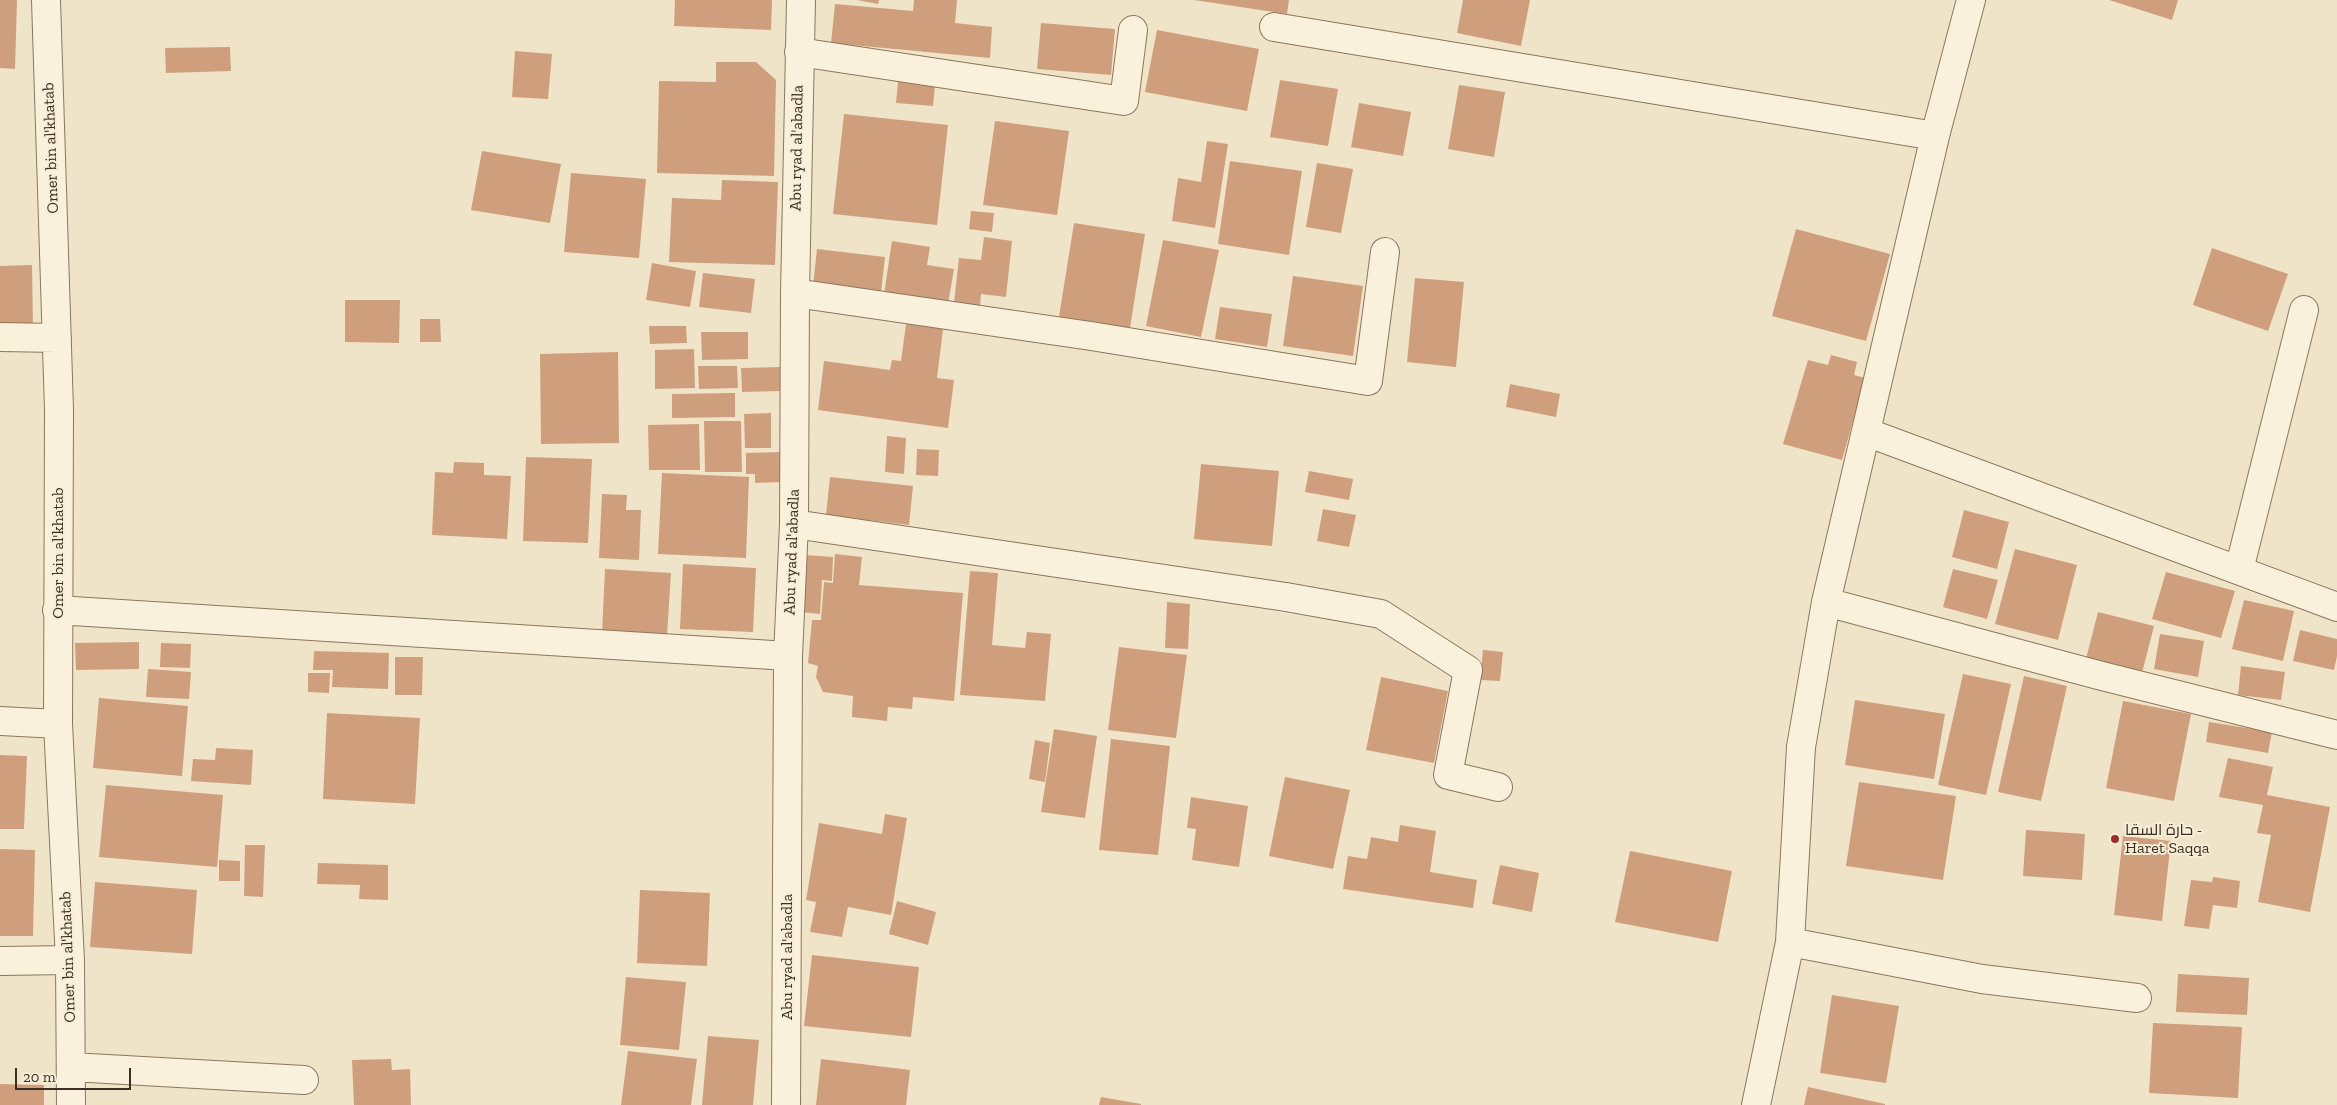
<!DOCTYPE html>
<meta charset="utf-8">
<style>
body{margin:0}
#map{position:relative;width:2337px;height:1105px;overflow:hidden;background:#f0e4c8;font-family:"Zilla Slab",serif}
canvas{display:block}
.scale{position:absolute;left:15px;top:1068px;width:116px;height:22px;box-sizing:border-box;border:2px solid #3d2e20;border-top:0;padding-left:6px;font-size:15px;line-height:18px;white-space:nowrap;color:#3d2e20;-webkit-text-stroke:4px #f7eed8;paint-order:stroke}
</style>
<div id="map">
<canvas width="2337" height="1105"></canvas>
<div class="scale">20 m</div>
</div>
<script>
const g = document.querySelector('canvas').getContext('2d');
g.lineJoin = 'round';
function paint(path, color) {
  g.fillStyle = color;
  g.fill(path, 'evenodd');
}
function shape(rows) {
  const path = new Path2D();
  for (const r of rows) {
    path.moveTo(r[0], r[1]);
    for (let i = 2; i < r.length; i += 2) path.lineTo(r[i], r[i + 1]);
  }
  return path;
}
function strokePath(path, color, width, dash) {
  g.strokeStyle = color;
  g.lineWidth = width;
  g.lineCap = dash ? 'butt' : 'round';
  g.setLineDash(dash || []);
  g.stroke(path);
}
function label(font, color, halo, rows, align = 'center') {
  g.font = font + ' "Zilla Slab",Cairo,serif';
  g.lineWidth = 4;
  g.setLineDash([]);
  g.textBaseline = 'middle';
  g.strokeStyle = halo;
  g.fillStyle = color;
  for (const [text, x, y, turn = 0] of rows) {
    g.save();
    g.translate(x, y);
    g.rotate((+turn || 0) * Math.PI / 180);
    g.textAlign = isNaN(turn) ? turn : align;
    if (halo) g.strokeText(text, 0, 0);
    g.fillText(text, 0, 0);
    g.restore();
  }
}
const building = shape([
 [0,0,17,0,15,69,0,68],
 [675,0,772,0,771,30,674,26],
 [857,0,879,0,878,4],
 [914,0,957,0,955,23,992,27,990,58,831,43,835,4,913,11],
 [1194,0,1289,0,1287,14],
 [1463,0,1530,0,1521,46,1457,33],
 [2109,0,2178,0,2172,20],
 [1041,23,1115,29,1111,75,1037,69],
 [1157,30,1259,49,1247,111,1145,92],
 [230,47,231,71,166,73,165,48],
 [515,51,552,54,548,99,512,97],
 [716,62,756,62,776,80,774,176,657,173,659,81,716,82],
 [1280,80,1338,89,1328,146,1270,137],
 [898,82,935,85,933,106,896,103],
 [1459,85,1505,92,1494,157,1448,149],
 [1359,103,1411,112,1403,156,1351,147],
 [844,114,948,125,937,225,833,214],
 [995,121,1069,131,1057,215,983,205],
 [1207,141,1228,144,1215,228,1172,221,1178,178,1201,182],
 [482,151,561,164,550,223,471,210],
 [1230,161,1302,171,1289,255,1218,244],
 [1317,163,1353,169,1341,233,1306,227],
 [571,173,646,179,639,258,564,252],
 [722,180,778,182,775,265,669,262,672,198,721,200],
 [971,211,994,213,992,232,969,229],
 [1074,223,1145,234,1129,334,1058,323],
 [1796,229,1890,254,1866,341,1772,316],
 [984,237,1012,241,1006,297,981,294,980,306,954,303,959,258,981,260],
 [1163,240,1219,250,1201,337,1146,326],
 [892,241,930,247,927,265,954,269,948,304,884,294],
 [2212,248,2288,274,2268,331,2193,305],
 [817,249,885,257,881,293,813,286],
 [652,263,696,271,690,307,646,300],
 [32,265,33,329,0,330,0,266],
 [703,273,755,279,751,313,699,307],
 [1293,276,1363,286,1353,356,1283,346],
 [1415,278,1464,282,1456,367,1407,362],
 [345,300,400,300,399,343,345,342],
 [1220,307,1272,314,1267,347,1215,339],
 [907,317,944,322,937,378,954,380,948,428,818,410,824,361,890,370,892,360,901,361],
 [420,319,440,319,441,342,420,342],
 [649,326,686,326,687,343,650,344],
 [701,332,748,332,748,359,702,360],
 [694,349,695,388,655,389,655,350],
 [618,352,619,443,541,444,540,354],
 [1831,355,1857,362,1854,375,1865,378,1842,460,1783,444,1808,360,1828,365],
 [698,366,737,366,738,388,699,389],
 [780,367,780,391,742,392,741,368],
 [1510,384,1560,394,1556,417,1506,407],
 [735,393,735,417,672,418,672,394],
 [771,413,771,448,745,448,744,414],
 [704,421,741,421,742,472,705,472],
 [699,424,700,470,649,470,648,425],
 [887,436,906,438,904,474,885,472],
 [917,449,939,450,938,476,916,475],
 [781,452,781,482,755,483,755,474,746,474,746,453],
 [526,457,592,459,588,543,523,541],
 [454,462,484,463,484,475,511,476,507,539,432,535,435,472,453,473],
 [1201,464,1279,471,1272,546,1194,539],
 [1309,471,1353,479,1349,500,1305,492],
 [662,473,749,477,746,558,658,554],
 [830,477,913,486,909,525,826,515],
 [602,494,627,495,626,510,641,510,639,560,599,558],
 [1323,509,1356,515,1349,547,1317,541],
 [1964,510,2009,522,1997,569,1952,557],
 [2015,549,2077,565,2058,640,1995,624],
 [835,554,862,557,859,585,963,593,954,701,913,697,912,709,888,707,887,721,852,717,853,696,823,692,816,677,818,666,808,663,812,620,821,620,824,582,833,583],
 [805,555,833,557,832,581,822,580,820,614,801,612],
 [683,564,756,568,753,632,680,629],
 [605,569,671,573,667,636,602,633],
 [1953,569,1998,580,1987,619,1943,607],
 [970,571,998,573,992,645,1025,648,1027,632,1051,634,1045,701,960,695],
 [2166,572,2235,591,2221,638,2152,619],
 [2244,600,2294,611,2283,661,2232,649],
 [1167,602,1190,604,1188,649,1165,648],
 [2098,612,2154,626,2142,673,2086,659],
 [2300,630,2337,639,2337,656,2334,670,2293,661],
 [2160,634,2204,641,2198,677,2154,669],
 [139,642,139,669,76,670,75,643],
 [161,643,191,644,190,668,160,667],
 [1119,647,1187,655,1176,738,1108,730],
 [1483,650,1503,652,1500,681,1480,680],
 [314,651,389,653,388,689,332,687,333,670,313,670],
 [395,657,423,657,422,695,395,695],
 [2241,666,2285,672,2281,700,2238,695],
 [148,669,191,672,189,699,146,697],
 [308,673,330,673,329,693,308,692],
 [1963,674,2011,684,1986,795,1938,785],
 [2024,676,2067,686,2041,801,1998,792],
 [1381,677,1448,691,1434,763,1366,750],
 [99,698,188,706,182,776,93,768],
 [1855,700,1945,714,1934,779,1845,765],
 [2123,701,2191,714,2174,801,2106,788],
 [327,713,420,718,415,804,323,799],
 [2209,722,2272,732,2268,753,2206,742],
 [1054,729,1097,736,1085,818,1041,812],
 [1111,739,1170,746,1158,855,1099,850],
 [1035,740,1050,743,1045,782,1029,779],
 [216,748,253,750,251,785,191,781,193,759,215,760],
 [0,755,27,756,24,829,0,829],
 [2228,758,2273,767,2267,795,2330,807,2310,912,2258,902,2271,835,2257,833,2263,805,2219,797],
 [1285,777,1350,790,1333,869,1269,856],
 [1859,782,1956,796,1943,880,1846,866],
 [106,785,223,795,217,867,99,857],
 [1191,797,1248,806,1239,867,1192,860,1196,829,1187,828],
 [885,814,907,818,891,915,848,907,842,937,810,932,816,902,806,900,819,823,882,834],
 [1400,825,1436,831,1430,872,1477,880,1473,908,1343,889,1348,856,1367,859,1371,837,1398,842],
 [2026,830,2085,834,2082,880,2023,876],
 [2123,836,2171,841,2162,921,2114,915],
 [245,845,265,845,263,897,244,896],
 [0,849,35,850,33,936,0,936],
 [1630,851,1732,871,1718,942,1615,922],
 [219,860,240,861,240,881,219,881],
 [318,863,388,865,388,900,359,899,360,885,317,884],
 [1500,865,1539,873,1532,912,1492,904],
 [2213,877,2240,881,2237,908,2213,905,2209,929,2184,926,2191,880,2212,882],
 [95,882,197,890,192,954,90,947],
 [640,890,710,893,707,966,637,963],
 [897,901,936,912,928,945,889,934],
 [812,955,919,967,911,1037,804,1026],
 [2178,974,2249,978,2247,1015,2176,1012],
 [626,977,686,982,679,1050,620,1045],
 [1832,995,1899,1006,1886,1083,1820,1073],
 [2153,1023,2242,1027,2238,1098,2149,1093],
 [708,1036,759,1040,753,1105,702,1105],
 [628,1051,697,1059,691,1105,621,1105],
 [391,1059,392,1070,410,1069,411,1105,354,1105,352,1060],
 [821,1059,910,1070,906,1105,816,1105],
 [0,1084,44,1085,44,1105,0,1105],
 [1808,1087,1885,1104,1885,1105,1804,1105],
 [1101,1097,1141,1104,1141,1105,1099,1105]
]);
const minor = shape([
 [46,0,59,410,58,724,70,960,71,1105],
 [1274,27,1935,136],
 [799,52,1124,101,1133,30],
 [795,293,1091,336,1368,381,1385,252],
 [0,337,57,338],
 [1866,432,2337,607],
 [794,524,1286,597,1381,614,1468,670,1448,775,1498,787],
 [2239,570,2304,310],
 [1826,602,2102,676,2337,735],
 [57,610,788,656],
 [0,721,58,724],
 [1790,942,1982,979,2137,998],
 [0,961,70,960],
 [71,1067,304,1080],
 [786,1105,788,656,794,524,795,293,801,0],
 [1756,1105,1790,942,1801,747,1826,602,1935,136,1971,0]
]);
const markers = [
 [2115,839,5,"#9e2a2b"]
];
const streetNames = [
 ["Omer bin al'khatab",51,148,-92],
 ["Abu ryad al'abadla",797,148,-89],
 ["Abu ryad al'abadla",792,552,-88],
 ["Omer bin al'khatab",58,553,-90],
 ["Omer bin al'khatab",68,957,-92],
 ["Abu ryad al'abadla",787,957,-90]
];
const poiNames = [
 ["حارة السقا -",2125,830],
 ["Haret Saqqa",2125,848]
];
paint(building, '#cf9f7d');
strokePath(minor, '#8d765c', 30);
strokePath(minor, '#faf1dc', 28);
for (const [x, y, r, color] of markers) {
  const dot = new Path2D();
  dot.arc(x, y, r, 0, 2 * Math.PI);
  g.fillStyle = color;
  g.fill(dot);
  strokePath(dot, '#f7eed8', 2);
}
label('16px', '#3d2e20', '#f7eed8', streetNames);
label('16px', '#3d2e20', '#f7eed8', poiNames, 'left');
</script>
